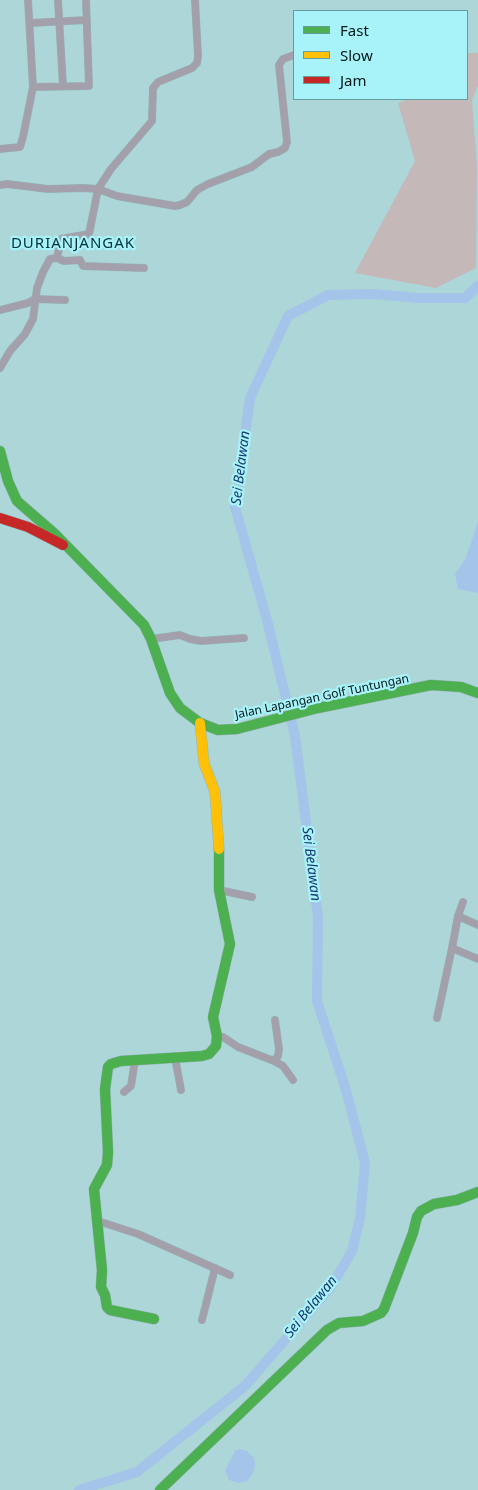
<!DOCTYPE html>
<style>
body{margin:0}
#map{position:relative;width:478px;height:1490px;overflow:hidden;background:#add6d9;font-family:"Noto Sans",sans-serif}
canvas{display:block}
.legend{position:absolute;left:293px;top:10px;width:175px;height:90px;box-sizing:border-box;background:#a7f3f9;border:1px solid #659b9f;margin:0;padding:6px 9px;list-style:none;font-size:15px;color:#011719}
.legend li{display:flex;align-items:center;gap:10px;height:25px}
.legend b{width:25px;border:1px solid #659b9f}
</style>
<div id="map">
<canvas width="478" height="1490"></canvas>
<ul class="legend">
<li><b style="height:6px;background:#4caf50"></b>Fast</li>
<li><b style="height:6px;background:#ffc107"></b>Slow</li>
<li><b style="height:6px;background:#c62828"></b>Jam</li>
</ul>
</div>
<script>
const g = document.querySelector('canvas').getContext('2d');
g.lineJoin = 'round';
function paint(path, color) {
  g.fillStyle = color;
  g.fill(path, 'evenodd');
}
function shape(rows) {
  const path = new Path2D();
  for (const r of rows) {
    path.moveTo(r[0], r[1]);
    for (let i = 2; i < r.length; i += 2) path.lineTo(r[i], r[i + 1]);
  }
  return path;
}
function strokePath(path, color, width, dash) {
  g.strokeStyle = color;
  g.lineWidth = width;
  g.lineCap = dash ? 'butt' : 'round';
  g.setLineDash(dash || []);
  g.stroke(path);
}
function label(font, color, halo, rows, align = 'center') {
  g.font = font + ' "Noto Sans",sans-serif';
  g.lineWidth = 4.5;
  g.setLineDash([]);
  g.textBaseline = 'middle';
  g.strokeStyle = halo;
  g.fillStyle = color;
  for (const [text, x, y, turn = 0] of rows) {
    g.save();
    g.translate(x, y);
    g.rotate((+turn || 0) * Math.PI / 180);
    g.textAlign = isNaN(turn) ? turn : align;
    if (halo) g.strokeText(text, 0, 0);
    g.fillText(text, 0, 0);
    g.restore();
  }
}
const green = shape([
 [467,53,478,53,478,85,472,100,477,167,476,268,436,288,355,273,415,161,398,103,409,99,467,99]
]);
const water = shape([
 [478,522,478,593,458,589,455,574,465,560],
 [240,1449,247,1451,254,1458,255,1467,253,1473,247,1481,238,1483,229,1480,225,1470,235,1451]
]);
const river = shape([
 [79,1490,137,1472,245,1386,330,1288,352,1251,360,1218,365,1163,346,1090,317,1001,318,917,295,736,267,620,235,507,250,398,288,316,328,295,373,294,419,298,465,298,478,286]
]);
const street = shape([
 [58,0,63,86],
 [30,23,87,20],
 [33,87,89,86,86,0],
 [0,149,20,147,23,137,33,87,28,0],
 [0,185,7,184,48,189,83,188,98,189,117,196,175,206,180,205,187,202,197,190,208,184,252,167,269,154,278,152,285,148,287,142,279,65,283,59,294,55],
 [57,258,61,239,89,234,98,189,111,169,152,121,153,88,158,82,192,68,197,63,198,56,195,0],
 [0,310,28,303,35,299,65,300],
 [0,368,10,351,25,334,33,319,37,288,43,272,50,259,57,258,64,261,80,260,83,266,144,268],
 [151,639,180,635,190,639,201,641,244,638],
 [219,890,252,897],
 [463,902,458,916,452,948,478,959],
 [458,916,478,925],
 [437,1018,452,948],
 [217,1036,223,1037,238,1047,274,1061,283,1066,293,1080],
 [175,1057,181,1090],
 [274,1061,278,1056,279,1049,275,1020],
 [124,1092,131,1086,135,1060],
 [98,1221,138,1234,230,1275],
 [202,1320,215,1268]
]);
const fast = shape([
 [0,451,8,481,17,501,55,534,144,625,151,639,170,693,180,708,200,723,218,730,237,729,318,708,431,685,461,687,478,693],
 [154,1319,110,1310,107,1307,105,1295,101,1287,102,1270,94,1189,107,1165,108,1152,105,1089,108,1067,111,1064,121,1061,202,1056,209,1054,216,1046,217,1036,213,1017,230,944,219,890,219,849],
 [160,1490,327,1330,339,1323,363,1321,381,1313,384,1309,413,1233,417,1217,421,1211,434,1204,457,1200,478,1192]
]);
const slow = shape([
 [200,723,204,763,215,792,219,849]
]);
const jam = shape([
 [0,518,28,527,63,545]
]);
const streetNames = [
 ["Jalan Lapangan Golf Tuntungan",322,697,-12]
];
const waterNames = [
 ["Sei Belawan",241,468,-83],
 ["Sei Belawan",311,864,83],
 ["Sei Belawan",311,1307,-51]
];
const quarterNames = [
 ["DURIANJANGAK",73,244]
];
paint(green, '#c4b8b8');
paint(water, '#a5c4ea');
strokePath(river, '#a5c4ea', 10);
strokePath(street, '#95b4b7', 8);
strokePath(fast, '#95b4b7', 11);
strokePath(slow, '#95b4b7', 11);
strokePath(jam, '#95b4b7', 11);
strokePath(street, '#a4a0ab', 7);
strokePath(fast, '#4caf50', 10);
strokePath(slow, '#ffc107', 10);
strokePath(jam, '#c62828', 10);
label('12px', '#011719', '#a7f3f9', streetNames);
label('italic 14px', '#183773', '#a7f3f9', waterNames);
g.letterSpacing = '1px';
label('15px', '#063235', '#a7f3f9', quarterNames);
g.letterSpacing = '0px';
</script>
